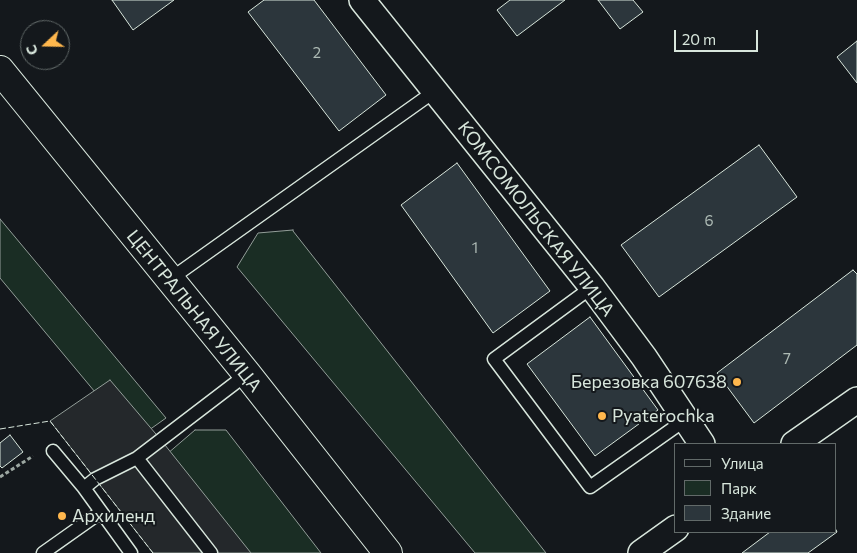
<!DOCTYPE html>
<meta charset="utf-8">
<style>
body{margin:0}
#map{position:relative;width:857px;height:553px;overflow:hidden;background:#14181c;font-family:Commissioner,sans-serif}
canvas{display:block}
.legend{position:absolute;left:674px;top:443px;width:162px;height:90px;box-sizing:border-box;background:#14181c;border:1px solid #626a69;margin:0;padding:6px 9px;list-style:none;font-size:15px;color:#d8e6dc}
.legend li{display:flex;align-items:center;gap:10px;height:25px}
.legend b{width:25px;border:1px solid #626a69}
.north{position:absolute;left:20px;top:20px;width:50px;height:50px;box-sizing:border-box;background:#14181c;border:1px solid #626a69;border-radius:50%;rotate:249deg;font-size:14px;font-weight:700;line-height:20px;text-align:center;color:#d8e6dc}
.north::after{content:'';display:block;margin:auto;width:18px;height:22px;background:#ffb74d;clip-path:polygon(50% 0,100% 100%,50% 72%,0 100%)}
.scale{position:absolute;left:674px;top:30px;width:84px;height:22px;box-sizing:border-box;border:2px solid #d8e6dc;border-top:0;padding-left:6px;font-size:15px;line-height:18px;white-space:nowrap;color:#d8e6dc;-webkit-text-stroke:4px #14181c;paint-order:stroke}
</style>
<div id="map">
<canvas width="857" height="553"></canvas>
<ul class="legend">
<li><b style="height:6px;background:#14181c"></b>Улица</li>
<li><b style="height:14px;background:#1a2d24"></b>Парк</li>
<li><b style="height:14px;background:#2c363c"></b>Здание</li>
</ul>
<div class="north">С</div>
<div class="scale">20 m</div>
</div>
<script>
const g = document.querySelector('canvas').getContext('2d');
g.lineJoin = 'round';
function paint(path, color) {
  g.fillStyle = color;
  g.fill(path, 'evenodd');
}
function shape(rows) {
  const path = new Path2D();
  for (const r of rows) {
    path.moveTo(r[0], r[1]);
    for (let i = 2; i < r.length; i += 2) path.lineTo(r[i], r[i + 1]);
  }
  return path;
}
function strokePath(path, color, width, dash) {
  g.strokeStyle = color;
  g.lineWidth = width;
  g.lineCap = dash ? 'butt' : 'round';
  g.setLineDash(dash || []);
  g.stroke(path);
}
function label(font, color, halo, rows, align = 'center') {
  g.font = font + ' Commissioner,sans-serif';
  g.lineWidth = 4;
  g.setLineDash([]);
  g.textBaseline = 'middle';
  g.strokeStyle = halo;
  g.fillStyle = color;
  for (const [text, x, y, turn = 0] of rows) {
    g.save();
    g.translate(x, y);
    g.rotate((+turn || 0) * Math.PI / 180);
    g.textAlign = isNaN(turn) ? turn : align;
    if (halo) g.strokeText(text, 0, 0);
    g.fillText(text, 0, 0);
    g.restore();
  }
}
const green = shape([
 [0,219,166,418,135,440,0,278,0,219],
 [293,230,293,231,546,553,475,553,237,267,258,233,293,230],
 [195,430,226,430,321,553,233,553,160,460,195,430]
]);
const parking = shape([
 [110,380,161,440,251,553,153,553,50,421,110,380]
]);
const building = shape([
 [112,0,174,0,133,30,112,0],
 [264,0,314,0,386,95,339,131,248,12,264,0],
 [510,0,565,0,517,36,497,10,510,0],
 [598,0,633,0,643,12,620,29,598,0],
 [857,41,857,83,837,57,857,41],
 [759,145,797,197,659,297,621,245,759,145],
 [457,163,550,291,493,333,401,205,457,163],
 [853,270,857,274,857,345,754,423,717,373,853,270],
 [590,317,658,410,595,456,527,364,590,317],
 [10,435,23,452,2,468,0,466,0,443,10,435],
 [836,530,837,532,808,553,742,553,770,532,836,532,836,530]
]);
const path = shape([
 [0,477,33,456]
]);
const lane = shape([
 [169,280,435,91],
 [592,287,494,359,590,487,685,420],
 [53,451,84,488],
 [43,553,101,512],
 [131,553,84,488,95,479,137,458],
 [211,553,137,458,247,374]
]);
const street = shape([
 [362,0,592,287,644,357,702,444],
 [794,444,857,400],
 [641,553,676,528]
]);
const secondary = shape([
 [0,70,247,374,388,553]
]);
const fence = shape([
 [0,429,50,421,153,553]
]);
const markers = [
 [737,382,5,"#ffb74d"],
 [602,416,5,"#ffb74d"],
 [62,516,5,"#ffb74d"]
];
const numberNames = [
 ["2",317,53],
 ["6",709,221],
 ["1",475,248],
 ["7",787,359]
];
const streetNames = [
 ["КОМСОМОЛЬСКАЯ УЛИЦА",536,219,52],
 ["ЦЕНТРАЛЬНАЯ УЛИЦА",194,311,51]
];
const poiNames = [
 ["Березовка 607638",727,382,"right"],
 ["Pyaterochka",612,416],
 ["Архиленд",72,516]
];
paint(green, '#1a2d24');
strokePath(green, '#939e99', 1);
paint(parking, '#24282b');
strokePath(parking, '#939e99', 1);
paint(building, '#2c363c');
strokePath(building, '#d8e6dc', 1);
strokePath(lane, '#d8e6dc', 15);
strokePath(street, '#d8e6dc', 28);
strokePath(secondary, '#d8e6dc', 30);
strokePath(path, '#9da8a2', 3, [4, 2.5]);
strokePath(lane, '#14181c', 12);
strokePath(street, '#14181c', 25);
strokePath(secondary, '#14181c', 28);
strokePath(fence, '#d8e6dc', 1, [6, 2.5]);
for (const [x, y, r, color] of markers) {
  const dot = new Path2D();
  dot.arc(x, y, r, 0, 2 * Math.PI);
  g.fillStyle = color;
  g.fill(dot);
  strokePath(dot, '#14181c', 2);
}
label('15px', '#adbab4', null, numberNames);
label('18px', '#d8e6dc', '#14181c', streetNames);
label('18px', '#d8e6dc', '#14181c', poiNames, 'left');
</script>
